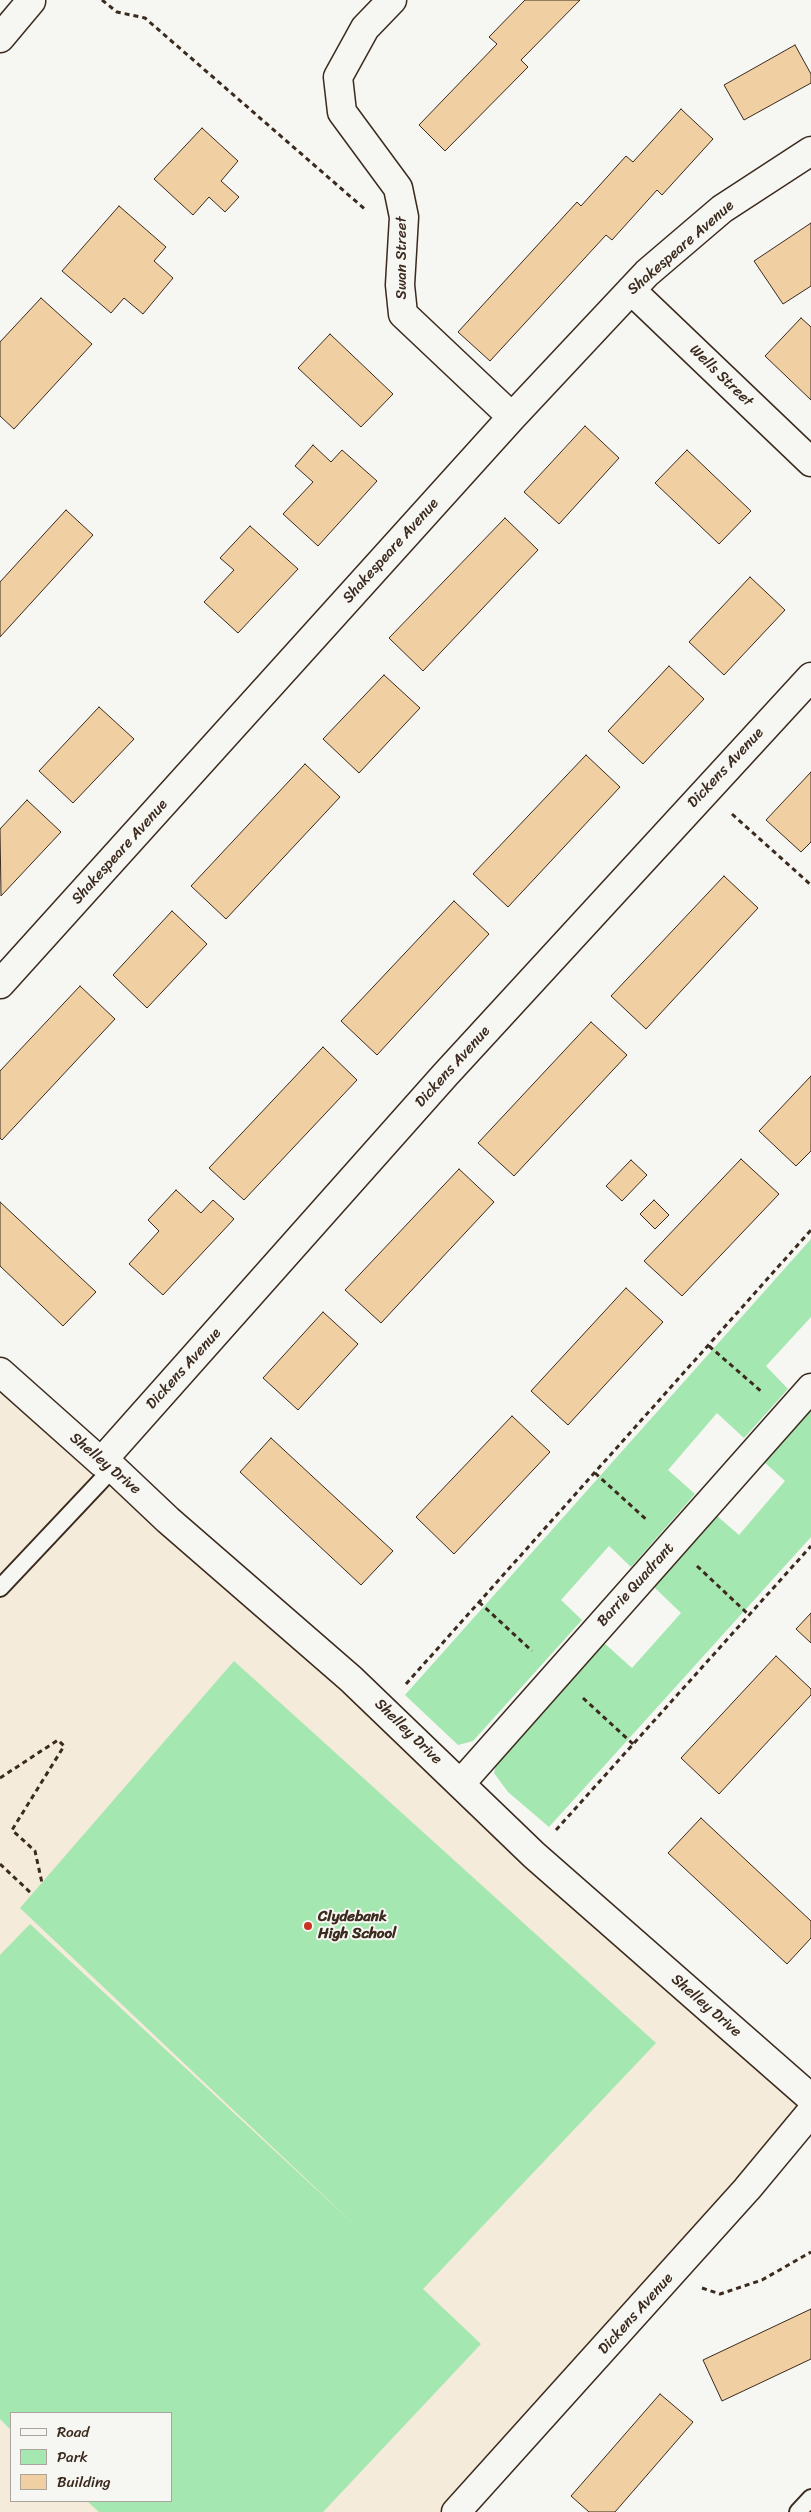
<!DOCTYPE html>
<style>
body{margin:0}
#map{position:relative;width:811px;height:2512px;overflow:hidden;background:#f6f6f2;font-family:Sriracha,sans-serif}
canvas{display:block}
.legend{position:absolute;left:10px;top:2412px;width:162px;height:90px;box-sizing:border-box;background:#f6f6f2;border:1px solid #aba49d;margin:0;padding:6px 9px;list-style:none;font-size:15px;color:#3b2a1e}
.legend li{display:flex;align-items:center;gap:10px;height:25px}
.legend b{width:25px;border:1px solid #aba49d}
</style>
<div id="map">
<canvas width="811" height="2512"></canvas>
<ul class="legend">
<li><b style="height:6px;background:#f6f6f2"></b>Road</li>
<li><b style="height:14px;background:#a5e7b0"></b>Park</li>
<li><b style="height:14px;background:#f0d0a2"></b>Building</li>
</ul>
</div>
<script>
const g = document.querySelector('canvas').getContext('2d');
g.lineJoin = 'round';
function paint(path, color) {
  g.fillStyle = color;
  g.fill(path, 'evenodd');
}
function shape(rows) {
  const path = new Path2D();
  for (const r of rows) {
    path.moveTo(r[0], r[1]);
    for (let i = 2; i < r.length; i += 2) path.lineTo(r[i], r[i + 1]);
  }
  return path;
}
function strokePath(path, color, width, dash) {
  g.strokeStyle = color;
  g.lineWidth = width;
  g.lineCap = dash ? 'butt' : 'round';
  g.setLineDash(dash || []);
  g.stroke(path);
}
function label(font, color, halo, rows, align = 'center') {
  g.font = font + ' Sriracha,sans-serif';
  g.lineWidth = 4;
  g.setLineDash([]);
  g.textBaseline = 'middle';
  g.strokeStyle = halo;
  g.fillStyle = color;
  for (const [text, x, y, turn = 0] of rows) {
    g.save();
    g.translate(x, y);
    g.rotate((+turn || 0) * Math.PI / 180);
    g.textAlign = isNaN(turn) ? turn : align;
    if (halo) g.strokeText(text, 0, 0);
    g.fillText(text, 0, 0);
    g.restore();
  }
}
const built = shape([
 [0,1372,811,2098,456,2512,0,2512],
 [11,2413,171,2413,171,2501,11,2501]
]);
const green = shape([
 [811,1239,811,1317,766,1366,788,1389,744,1438,717,1413,668,1470,695,1494,631,1567,609,1546,561,1600,582,1620,473,1741,458,1745,405,1695],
 [811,1407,811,1537,549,1827,508,1792,494,1773,497,1761,603,1642,632,1668,681,1613,653,1586,716,1515,739,1535,785,1481,763,1461],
 [234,1661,656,2043,423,2289,481,2344,323,2512,99,2512,87,2501,171,2501,171,2413,11,2413,11,2430,0,2419,0,1955,30,1924,358,2228,20,1908]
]);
const building = shape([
 [525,0,580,0,521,60,528,67,445,151,419,125,497,44,489,37,525,0],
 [795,45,811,74,811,83,744,120,724,85,795,45],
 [681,109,713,139,662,195,657,190,612,240,606,235,490,361,458,332,577,202,581,206,626,156,633,162,681,109],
 [202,128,238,161,221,181,239,197,225,212,209,197,193,215,154,179,202,128],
 [119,206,166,247,154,261,173,278,143,314,124,298,111,313,62,271,119,206],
 [811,223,811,286,783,304,754,261,811,223],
 [41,298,92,344,14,429,0,416,0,342,41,298],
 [801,318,811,327,811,400,765,356,801,318],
 [330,334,393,394,361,427,298,368,330,334],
 [585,426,619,458,559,524,524,492,585,426],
 [313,445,331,462,342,450,377,481,318,546,283,514,313,482,295,466,313,445],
 [687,450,751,511,719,544,655,483,687,450],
 [66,510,93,535,0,637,0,582,66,510],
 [505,518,538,550,423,671,389,638,505,518],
 [250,526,298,569,238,633,204,602,234,570,220,558,250,526],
 [750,577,785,610,724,675,689,642,750,577],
 [669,666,704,699,643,764,608,731,669,666],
 [384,675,420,708,359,773,323,739,384,675],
 [99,707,134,739,73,803,39,771,99,707],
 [586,755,620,787,508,907,473,874,586,755],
 [305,764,340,797,226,919,191,886,305,764],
 [811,772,811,842,801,852,766,820,811,772],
 [27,800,61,832,1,896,0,829,27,800],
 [724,876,758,908,646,1029,611,996,724,876],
 [454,901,489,934,377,1055,341,1021,454,901],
 [172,911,207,944,147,1008,113,975,172,911],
 [80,986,115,1019,2,1140,0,1138,0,1071,80,986],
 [591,1022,627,1055,514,1176,478,1143,591,1022],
 [323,1047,357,1080,244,1200,209,1168,323,1047],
 [811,1076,811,1151,796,1166,759,1131,811,1076],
 [741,1159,779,1194,682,1296,644,1261,741,1159],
 [631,1160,647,1175,622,1201,606,1186,631,1160],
 [459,1169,494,1202,381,1323,345,1290,459,1169],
 [176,1190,201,1213,213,1200,234,1219,163,1295,129,1264,159,1231,148,1220,176,1190],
 [654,1200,669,1215,655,1229,640,1214,654,1200],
 [0,1202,96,1292,63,1326,0,1266,0,1202],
 [626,1288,663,1322,568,1425,531,1391,626,1288],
 [323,1312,358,1344,298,1410,263,1378,323,1312],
 [512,1416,550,1452,454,1554,416,1517,512,1416],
 [271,1438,393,1551,361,1585,240,1472,271,1438],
 [811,1613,811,1643,796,1629,811,1613],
 [776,1656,811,1689,811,1695,719,1794,681,1758,776,1656],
 [701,1818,811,1921,811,1938,787,1964,668,1853,701,1818],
 [811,2309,811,2359,722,2401,703,2360,811,2309],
 [660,2394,693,2422,615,2512,589,2512,571,2496,660,2394]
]);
const path = shape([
 [102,0,117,12,145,18,367,211],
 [732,814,811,885],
 [709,1346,762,1392],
 [595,1473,648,1521],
 [697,1566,749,1615],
 [479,1602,532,1651],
 [406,1684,811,1230],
 [583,1698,633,1744],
 [0,1778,58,1740,64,1746,12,1830,35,1851,42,1883],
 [556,1830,811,1546],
 [0,1864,32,1894],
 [702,2288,720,2294,762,2280,811,2252]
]);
const lane = shape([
 [0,1588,113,1468],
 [798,2512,811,2498]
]);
const street = shape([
 [392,0,365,28,338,77,342,112,398,188,404,217,400,285,403,314,512,417],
 [0,38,31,1],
 [631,290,811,462],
 [0,984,512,417,647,273,722,209,811,151],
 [0,1372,101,1462,113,1468,168,1520,351,1679,534,1855,811,2098],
 [101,1462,445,1075,811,677],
 [461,1783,811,1388],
 [456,2512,747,2189,811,2112]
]);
const markers = [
 [308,1926,5,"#c8321e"]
];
const streetNames = [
 ["Shakespeare Avenue",681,248,-41],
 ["Swan Street",402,258,-90],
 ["Wells Street",721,376,44],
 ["Shakespeare Avenue",391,551,-48],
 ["Dickens Avenue",726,768,-47],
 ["Shakespeare Avenue",120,852,-48],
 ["Dickens Avenue",453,1067,-48],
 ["Dickens Avenue",184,1369,-48],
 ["Shelley Drive",105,1464,40],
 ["Barrie Quadrant",636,1585,-48],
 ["Shelley Drive",408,1732,44],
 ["Shelley Drive",706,2006,41],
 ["Dickens Avenue",636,2314,-48]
];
const poiNames = [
 ["Clydebank",318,1917],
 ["High School",318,1934]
];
paint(built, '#f4ebda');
paint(green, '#a5e7b0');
paint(building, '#f0d0a2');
strokePath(building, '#3b2a1e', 1);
strokePath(lane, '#3b2a1e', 20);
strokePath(street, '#3b2a1e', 31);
strokePath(path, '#3b2a1e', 3, [5, 4]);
strokePath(lane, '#f6f6f2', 16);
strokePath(street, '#f6f6f2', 28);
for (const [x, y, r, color] of markers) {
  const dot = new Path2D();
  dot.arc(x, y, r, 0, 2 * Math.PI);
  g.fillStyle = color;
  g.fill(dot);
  strokePath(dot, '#f6f6f2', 2);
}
label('15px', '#3b2a1e', '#f6f6f2', streetNames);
label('bold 15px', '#3b2a1e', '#f6f6f2', poiNames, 'left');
</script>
